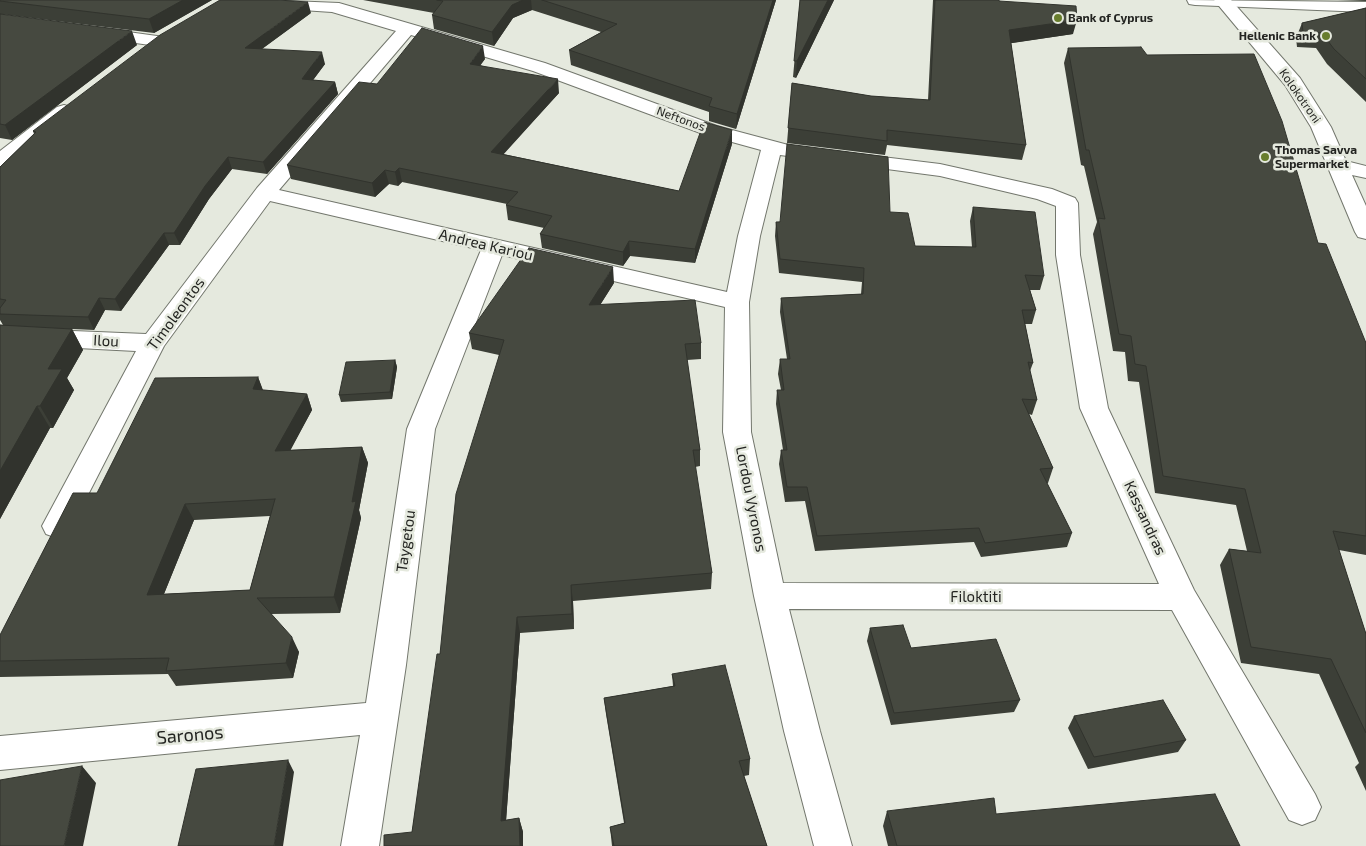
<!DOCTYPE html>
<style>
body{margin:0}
canvas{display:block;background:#e5e9de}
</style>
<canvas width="1366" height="846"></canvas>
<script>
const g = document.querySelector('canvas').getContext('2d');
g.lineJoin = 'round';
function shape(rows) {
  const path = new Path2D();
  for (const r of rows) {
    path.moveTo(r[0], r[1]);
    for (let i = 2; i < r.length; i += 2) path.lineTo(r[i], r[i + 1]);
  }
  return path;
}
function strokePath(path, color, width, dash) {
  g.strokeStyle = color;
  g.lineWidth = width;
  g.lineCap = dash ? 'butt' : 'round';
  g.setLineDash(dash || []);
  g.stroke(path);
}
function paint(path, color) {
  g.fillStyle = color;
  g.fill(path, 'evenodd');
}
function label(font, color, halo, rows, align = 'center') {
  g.font = font + ' "Exo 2",sans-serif';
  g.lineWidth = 5;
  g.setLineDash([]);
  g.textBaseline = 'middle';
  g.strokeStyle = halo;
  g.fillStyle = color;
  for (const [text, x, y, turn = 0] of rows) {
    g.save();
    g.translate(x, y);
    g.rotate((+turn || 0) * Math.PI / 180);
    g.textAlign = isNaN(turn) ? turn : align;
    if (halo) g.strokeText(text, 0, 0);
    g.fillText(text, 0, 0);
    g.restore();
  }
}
const street = shape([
 [266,0,339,3,545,63,717,126,792,146,940,164,1052,189,1075,198,1078,203,1080,255,1108,408,1194,590,1315,794,1321,807,1315,820,1302,825,1289,820,1172,610,789,609,820,731,852,846,814,846,784,731,754,596,723,432,725,307,502,255,435,429,406,665,379,846,341,846,360,735,0,770,0,736,366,703,407,429,481,250,270,201,164,346,68,534,57,538,46,534,42,526,136,351,0,344,0,328,146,334,257,188,396,31,332,12,272,8,266,7,264,3,266,0],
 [411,35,533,71,703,134,761,150,738,236,727,292,279,190,411,35],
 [780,155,940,176,1037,199,1056,206,1056,255,1080,408,1159,584,783,583,751,432,749,302,760,236,780,155],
 [99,28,157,36,163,37,166,41,163,45,157,46,93,37,90,33,93,29,99,28],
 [64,105,71,107,74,111,71,115,7,165,0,167,0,151,57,107,64,105]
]);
const secondary = shape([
 [1214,0,1231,0,1300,78,1331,127,1346,161,1366,166,1366,178,1352,175,1366,206,1366,239,1358,237,1355,232,1311,127,1285,85,1214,0]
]);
const primary = shape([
 [1187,0,1366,2,1366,12,1195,5,1189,4,1187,0]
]);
const wall = shape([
 [0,0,212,0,154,33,0,14],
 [363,0,776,0,736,129,709,121,709,112,571,65,569,50,601,32,532,10,513,18,494,46,434,29,432,15,434,13],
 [800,0,834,0,796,78,793,77],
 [933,0,999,0,999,1,1073,34,1011,43,1026,145,1022,160,887,145,885,155,787,143,792,83,871,96,928,100],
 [1337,0,1366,0,1366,1],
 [1366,8,1366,102,1327,64,1316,48,1297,47,1296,38,1302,23],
 [311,13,262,49,325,64,313,80,335,82,338,94,267,174,232,169,209,199,180,245,169,245,121,311,105,310,94,330,72,329,83,350,67,378,74,390,53,428,50,428,0,519,0,325,3,325,0,320,0,167,34,134,33,131],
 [0,14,137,45,12,140,0,138],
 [1068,48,1147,55,1318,243,1366,343,1366,555,1339,550,1366,634,1366,791,1355,767,1359,763,1319,674,1241,663,1220,565,1229,549,1247,551,1236,505,1155,493,1139,382,1128,381,1125,352,1113,351,1093,234,1097,222,1084,166,1081,165,1064,63],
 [485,59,480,65,559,93,503,154,679,191,732,144,695,263,630,256,623,266,542,248,540,234,544,228,508,220,506,205,507,204,402,182,398,186,389,184,375,197,291,179,287,165,377,84],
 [973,207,1044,276,1040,290,1030,290,1036,310,1032,324,1025,324,1033,363,1030,371,1037,400,1032,415,1029,414,1053,468,1048,483,1047,483,1072,533,1067,547,981,557,974,542,815,551,805,501,785,502,779,464,781,450,783,450,776,404,777,390,781,390,778,374,780,359,787,359,780,312,781,298,861,294,862,282,779,273,775,236,776,222,890,212,915,246,972,247,970,221],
 [614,283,600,305,701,343,701,359,687,360,700,450,700,466,695,467,712,573,711,589,573,601,574,629,520,633,506,820,519,818,523,832,523,846,384,846,412,832,440,654,499,355,472,349,469,333],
 [395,360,397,367,392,399,341,402,339,395],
 [258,377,263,390,307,394,312,410,290,450,362,447,368,463,359,510,361,518,340,613,271,614,299,652,293,678,176,686,168,674,0,677,0,635],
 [270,516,250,590,164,594,194,520],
 [870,628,1020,700,1014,712,891,725,867,641],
 [672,674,750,759,749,775,744,776,767,846,612,846,610,827,624,823,606,714,604,698,673,686],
 [1074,716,1186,740,1178,752,1088,769,1068,728],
 [887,811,996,814,1240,846,888,846,883,826]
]);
const shadedWall = shape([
 [183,0,212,0,154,33,149,19],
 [523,0,531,0,532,10,513,18,494,46,492,32,512,5],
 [773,0,776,0,736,129,737,114],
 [828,0,834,0,796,78,797,61],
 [308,2,311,13,248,59,245,48],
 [1077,20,1073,34,1006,44,1009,30],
 [132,31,137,45,12,140,5,125],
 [483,46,485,59,472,77,470,64],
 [322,52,325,64,305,91,302,79],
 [558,79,559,93,493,166,491,152],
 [335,82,338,94,267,174,263,162],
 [732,130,732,144,695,263,695,249],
 [228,157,232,169,209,199,180,245,174,233,205,186],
 [399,168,402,182,398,186,395,172],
 [385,170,389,184,375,197,372,183],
 [164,233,169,245,121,311,115,299],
 [629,241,630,256,623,266,623,252],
 [613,267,614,283,590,321,589,305],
 [99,298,105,310,94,330,88,317],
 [72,329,83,350,67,378,74,390,53,428,40,406,48,369],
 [395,360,397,367,392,399,390,392],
 [258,377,264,394,253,389],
 [307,394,312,410,281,468,275,451],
 [37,406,50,428,0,519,0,471],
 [362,447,368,463,359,510,361,518,340,613,334,597],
 [185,504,194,520,157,611,147,595],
 [571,585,573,601,574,629,572,614],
 [517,617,520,633,505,835,501,821],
 [292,637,299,652,293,678,286,663],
 [288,760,294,772,283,846,274,846],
 [82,766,96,783,83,846,64,846],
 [519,818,523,832,523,846,520,846]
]);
const building = shape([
 [0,0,183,0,149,19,0,1,0,0],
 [220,0,278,0,308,2,245,48,322,52,302,79,335,82,263,162,228,157,205,186,174,233,164,233,115,299,99,298,88,317,0,314,0,308,6,300,0,299,0,167,36,132,33,131,160,35,220,0],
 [437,0,523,0,512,5,492,32,432,15,443,1,437,0],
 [542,0,773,0,737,114,709,106,712,98,569,50,617,24,542,0],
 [800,0,828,0,797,61,794,61,800,0],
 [935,0,999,0,999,1,1076,6,1077,20,1009,30,1026,145,887,130,887,141,788,128,792,83,871,96,930,100,935,0],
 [1366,8,1366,79,1334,49,1322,33,1303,32,1302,23,1366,8],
 [0,14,132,31,5,125,0,124,0,14],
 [422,28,483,46,470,64,558,79,491,152,679,191,704,122,732,130,695,249,629,241,623,252,540,234,552,216,506,205,518,192,399,168,395,172,385,170,372,183,287,165,359,82,377,84,422,28],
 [1141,47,1147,55,1254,54,1282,121,1318,243,1326,244,1366,343,1366,536,1333,531,1366,634,1366,733,1331,659,1251,647,1229,549,1261,553,1245,489,1163,476,1146,366,1135,364,1131,336,1119,334,1098,218,1105,219,1089,150,1086,150,1068,48,1141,47],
 [787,144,888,157,890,212,908,213,915,246,976,247,973,207,1035,212,1044,276,1025,275,1036,310,1022,310,1033,363,1028,362,1037,400,1022,399,1053,468,1040,469,1072,533,985,543,979,528,817,536,807,487,787,487,781,450,787,450,777,390,784,390,780,359,790,359,781,298,863,294,864,268,780,259,776,222,780,222,787,144],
 [529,248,613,267,589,305,695,300,701,343,685,344,700,450,693,450,712,573,571,585,572,614,517,617,501,821,519,818,520,846,384,846,384,835,412,832,437,654,440,654,456,494,504,340,469,333,529,248],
 [0,325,72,329,48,369,62,369,40,406,37,406,0,471,0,325],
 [395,360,390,392,339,395,346,362,395,360],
 [258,377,253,389,307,394,275,451,362,447,352,502,356,501,334,597,257,598,292,637,286,663,166,671,169,658,0,661,0,635,73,493,97,493,155,378,258,377],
 [275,499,250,590,147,595,185,504,275,499],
 [903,625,911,648,996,639,1020,700,894,713,870,628,903,625],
 [725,665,750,759,739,761,767,846,614,846,610,827,625,823,604,698,675,686,672,674,725,665],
 [1163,700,1186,740,1094,757,1074,716,1163,700],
 [288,760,274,846,178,846,196,769,288,760],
 [82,766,64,846,0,846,0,780,82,766],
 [1215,794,1240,846,897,846,887,811,994,798,996,814,1215,794]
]);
const markers = [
 [1058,18,5,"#687d2d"],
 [1326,36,5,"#687d2d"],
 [1265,157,5,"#687d2d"]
];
const farPoinames = [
 ["Bank of Cyprus",1068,18],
 ["Hellenic Bank",1316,36,"right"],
 ["Thomas Savva",1275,150],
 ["Supermarket",1275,164]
];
const farStreetnames = [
 ["Kolokotroni",1300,96,55],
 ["Neftonos",681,119,20]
];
const streetNames = [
 ["Andrea Kariou",486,245,13],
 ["Timoleontos",176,314,-54],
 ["Ilou",106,341,3],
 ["Lordou Vyronos",751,499,79],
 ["Kassandras",1145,518,65],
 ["Taygetou",406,541,-82],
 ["Filoktiti",976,597]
];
const nearStreetnames = [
 ["Saronos",190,735,-5]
];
strokePath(street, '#73776d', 2);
strokePath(secondary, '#73776d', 2);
strokePath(primary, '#73776d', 2);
paint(street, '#fff');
paint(secondary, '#fff');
paint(primary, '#fff');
paint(wall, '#3c3f37');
paint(shadedWall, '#31332d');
paint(building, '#464940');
strokePath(building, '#31332d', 1);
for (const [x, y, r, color] of markers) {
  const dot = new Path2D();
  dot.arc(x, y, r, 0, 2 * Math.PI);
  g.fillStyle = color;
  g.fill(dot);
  strokePath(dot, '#e5e9de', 2);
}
label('bold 12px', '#232421', '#e5e9de', farPoinames, 'left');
label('12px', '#232421', '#e5e9de', farStreetnames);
label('15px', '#232421', '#e5e9de', streetNames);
label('18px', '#232421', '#e5e9de', nearStreetnames);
</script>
